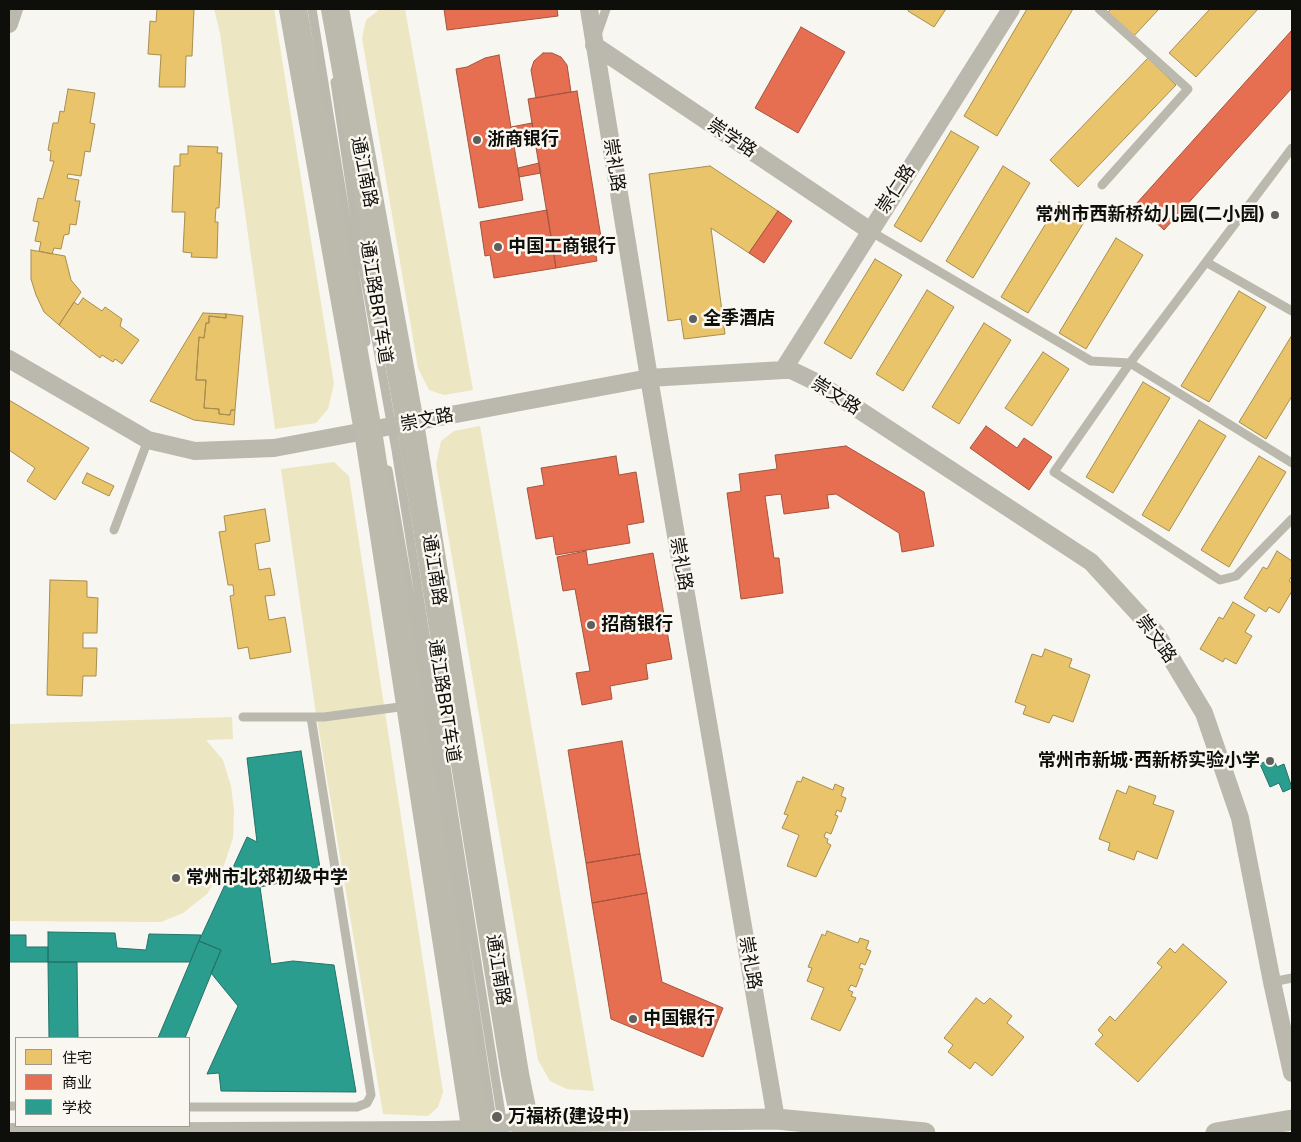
<!DOCTYPE html>
<meta charset="utf-8">
<style>
body{margin:0}
#map{position:relative;width:1301px;height:1142px;overflow:hidden;background:#f7f6f1;font-family:Inter,"Noto Sans SC",sans-serif}
canvas{display:block}
.frame{position:absolute;inset:0;border:10px solid #0e0e0b;pointer-events:none}
.legend{position:absolute;left:15px;top:1037px;width:175px;height:90px;box-sizing:border-box;background:#f9f7ef;border:1px solid #9b9a94;margin:0;padding:6px 9px;list-style:none;font-size:15px;color:#0e0e0b}
.legend li{display:flex;align-items:center;gap:10px;height:25px}
.legend b{width:25px;border:1px solid #9b9a94}
</style>
<div id="map">
<canvas width="1301" height="1142"></canvas>
<div class="frame"></div>
<ul class="legend">
<li><b style="height:14px;background:#e9c46a"></b>住宅</li>
<li><b style="height:14px;background:#e76f51"></b>商业</li>
<li><b style="height:14px;background:#2a9d8f"></b>学校</li>
</ul>
</div>
<script>
const g = document.querySelector('canvas').getContext('2d');
g.lineJoin = 'round';
function paint(path, color) {
  g.fillStyle = color;
  g.fill(path, 'evenodd');
}
function shape(rows) {
  const path = new Path2D();
  for (const r of rows) {
    path.moveTo(r[0], r[1]);
    for (let i = 2; i < r.length; i += 2) path.lineTo(r[i], r[i + 1]);
  }
  return path;
}
function strokePath(path, color, width, dash) {
  g.strokeStyle = color;
  g.lineWidth = width;
  g.lineCap = dash ? 'butt' : 'round';
  g.setLineDash(dash || []);
  g.stroke(path);
}
function label(font, color, halo, rows, align = 'center') {
  g.font = font + ' Inter,"Noto Sans SC",sans-serif';
  g.lineWidth = 5;
  g.setLineDash([]);
  g.textBaseline = 'middle';
  g.strokeStyle = halo;
  g.fillStyle = color;
  for (const [text, x, y, turn = 0] of rows) {
    g.save();
    g.translate(x, y);
    g.rotate((+turn || 0) * Math.PI / 180);
    g.textAlign = isNaN(turn) ? turn : align;
    if (halo) g.strokeText(text, 0, 0);
    g.fillText(text, 0, 0);
    g.restore();
  }
}
const green = shape([
 [214,9,274,9,334,384,328,409,316,423,275,429,220,33],
 [380,9,405,9,473,390,444,395,429,390,418,368,362,38,366,20],
 [480,426,594,1091,567,1089,550,1081,538,1060,436,464,441,441,454,431],
 [334,462,349,476,443,1092,438,1107,428,1116,383,1114,315,707,281,469],
 [232,717,233,739,206,740,223,760,231,786,234,810,233,838,223,868,207,894,183,913,161,922,9,921,9,724]
]);
const homes = shape([
 [157,9,194,9,192,56,186,56,185,87,159,87,161,55,148,54,150,21,156,22,157,9],
 [909,9,946,9,934,27,908,11,909,9],
 [1027,9,1073,9,997,136,964,116,1027,9],
 [1111,9,1159,9,1132,38,1106,14,1111,9],
 [1210,9,1258,9,1196,77,1169,53,1210,9],
 [1148,58,1176,85,1078,187,1050,160,1148,58],
 [68,89,95,93,90,123,95,124,90,152,85,151,81,176,68,174,67,178,79,180,75,201,80,201,76,225,70,224,69,234,64,235,61,249,54,248,52,254,39,251,41,242,35,241,39,222,33,221,38,198,43,199,54,161,50,161,51,151,48,150,53,123,58,123,60,111,64,112,68,89],
 [951,131,979,147,921,242,894,226,951,131],
 [188,146,218,147,217,153,222,153,219,208,216,208,215,222,218,222,217,258,191,257,192,253,183,252,185,212,172,212,174,166,180,166,180,154,188,154,188,146],
 [710,166,778,211,749,253,711,228,725,334,684,339,681,319,668,321,649,174,710,166],
 [1003,166,1030,183,973,278,946,261,1003,166],
 [1059,202,1086,219,1028,313,1001,297,1059,202],
 [1116,238,1143,255,1086,349,1059,333,1116,238],
 [31,250,65,256,71,280,81,292,59,325,44,312,36,295,31,279,31,250],
 [875,259,902,275,851,359,824,343,875,259],
 [927,290,954,307,903,391,876,374,927,290],
 [1239,291,1266,307,1209,402,1181,386,1239,291],
 [83,298,102,311,105,307,122,319,120,326,139,340,122,364,115,359,113,362,102,355,100,358,59,325,74,302,78,305,83,298],
 [203,313,226,314,226,318,209,316,209,323,206,323,204,338,199,337,196,380,206,380,204,408,219,409,219,414,230,415,231,410,235,410,234,425,194,420,150,401,203,313],
 [226,314,243,316,235,410,231,410,230,415,219,414,219,409,204,408,206,380,196,380,199,337,204,338,206,323,209,323,209,316,226,318,226,314],
 [984,323,1011,340,959,424,932,407,984,323],
 [1292,335,1292,396,1266,439,1239,422,1292,335],
 [1043,352,1069,369,1032,426,1005,408,1043,352],
 [1143,382,1170,398,1113,493,1086,477,1143,382],
 [9,400,89,448,55,500,27,481,35,468,9,450,9,400],
 [1199,420,1226,436,1169,531,1142,515,1199,420],
 [1259,456,1286,472,1229,567,1201,550,1259,456],
 [87,473,114,486,109,496,82,483,87,473],
 [265,509,270,541,255,544,259,570,270,568,275,595,265,596,269,620,285,617,291,652,250,659,248,647,238,649,230,596,234,595,233,585,228,585,219,532,226,531,224,516,265,509],
 [1277,551,1292,561,1292,576,1289,581,1292,583,1292,591,1279,613,1269,607,1266,612,1244,598,1263,567,1267,569,1277,551],
 [50,580,87,581,87,597,98,598,97,633,83,633,83,648,97,648,96,676,83,676,82,696,47,695,50,580],
 [1233,602,1255,615,1245,632,1252,636,1236,664,1225,658,1223,662,1200,649,1219,617,1223,619,1233,602],
 [1045,649,1072,659,1069,667,1090,675,1073,722,1053,715,1049,723,1023,714,1026,706,1015,702,1032,654,1042,657,1045,649],
 [803,777,833,790,835,784,844,788,841,796,846,798,841,812,837,810,835,815,838,816,831,834,826,832,824,837,828,839,827,843,831,845,816,877,787,866,799,835,782,828,788,815,784,814,797,781,801,782,803,777],
 [1129,786,1156,796,1153,804,1174,811,1157,859,1137,851,1134,860,1108,850,1110,843,1099,839,1117,790,1126,794,1129,786],
 [827,931,858,943,860,938,869,941,866,949,871,951,865,965,861,963,859,968,863,969,856,987,851,985,848,990,853,992,851,996,856,998,840,1031,811,1019,824,988,807,981,812,968,808,967,822,934,825,936,827,931],
 [1183,944,1227,982,1138,1082,1095,1044,1103,1035,1098,1030,1110,1016,1115,1021,1162,967,1157,963,1170,948,1175,953,1183,944],
 [976,998,984,1004,990,998,1012,1016,1007,1023,1024,1037,992,1076,975,1062,970,1069,948,1052,953,1045,944,1038,976,998]
]);
const shops = shape([
 [444,9,557,9,558,16,447,30,444,9],
 [801,27,845,52,798,133,755,108,801,27],
 [1292,30,1292,88,1164,230,1136,204,1292,30],
 [543,53,552,53,561,57,567,65,571,92,536,98,531,70,534,61,543,53],
 [499,55,523,200,479,208,456,69,467,67,485,58,499,55],
 [577,91,601,237,593,238,597,261,556,268,528,99,577,91],
 [532,123,534,132,512,136,511,127,532,123],
 [539,163,541,173,519,177,518,168,539,163],
 [547,210,556,268,494,278,490,255,485,256,480,222,547,210],
 [778,211,792,221,764,263,749,253,778,211],
 [986,426,1017,448,1024,438,1052,457,1029,490,970,448,986,426],
 [846,446,924,492,934,546,902,552,899,533,836,494,827,495,829,508,784,514,781,494,765,496,774,558,779,558,783,593,741,599,727,493,741,491,739,474,777,469,775,455,846,446],
 [616,456,619,475,636,472,644,522,627,525,630,543,556,555,553,536,536,539,527,488,544,485,541,468,616,456],
 [586,551,588,565,653,553,672,659,646,664,648,679,610,686,612,699,582,705,576,673,590,671,575,589,563,591,557,557,586,551],
 [622,741,640,854,586,863,568,750,622,741],
 [640,854,647,893,592,903,586,863,640,854],
 [647,893,662,982,723,1008,703,1057,611,1019,592,903,647,893]
]);
const schools = shape([
 [301,751,321,874,260,887,271,964,293,961,334,965,356,1092,221,1091,219,1073,207,1074,238,1006,211,973,221,950,199,941,247,837,257,842,247,758,301,751],
 [1273,758,1277,767,1284,764,1292,788,1283,792,1279,783,1270,787,1260,764,1273,758],
 [48,932,115,933,117,948,146,950,149,934,201,935,190,962,48,962,48,932],
 [9,935,26,935,26,947,48,947,48,962,9,962,9,935],
 [199,941,221,950,185,1038,158,1038,199,941],
 [48,962,77,962,78,1038,49,1038,48,962]
]);
const service = shape([
 [312,9,366,342],
 [1099,9,1188,89,1102,185],
 [597,35,606,9],
 [335,82,359,245,396,450,504,1133],
 [1292,148,1130,363,1054,472,1220,580,1236,576,1292,519],
 [870,231,1091,361,1130,363,1292,463],
 [1206,262,1292,311],
 [388,470,422,665,493,1126],
 [114,530,148,440],
 [243,717,324,717,407,706],
 [1272,982,1292,978],
 [9,1106,16,1106],
 [189,1107,357,1107,367,1103,371,1095,311,717]
]);
const minor = shape([
 [589,9,649,378,776,1119],
 [9,24,14,9],
 [594,45,869,230],
 [9,359,148,440,195,451,274,448,649,378,783,370,791,370,818,383,1091,562,1156,633,1204,713,1240,818,1272,982,1292,1073],
 [783,370,1011,9],
 [9,1132,436,1130,475,1129,502,1123,524,1122]
]);
const tertiary = shape([
 [524,1122,776,1119,925,1133],
 [1216,1133,1292,1120]
]);
const primary = shape([
 [293,9,368,431,476,1133],
 [335,9,410,423,515,1074,527,1133]
]);
const markers = [
 [477,140,5,"#605f5c"],
 [1275,215,5,"#605f5c"],
 [498,247,5,"#605f5c"],
 [693,319,5,"#605f5c"],
 [591,625,5,"#605f5c"],
 [1270,761,5,"#605f5c"],
 [176,878,5,"#605f5c"],
 [633,1019,5,"#605f5c"],
 [497,1117,6,"#605f5c"]
];
const streetNames = [
 ["崇学路",732,138,34],
 ["崇礼路",614,165,81],
 ["通江南路",364,172,79],
 ["崇仁路",896,189,-57],
 ["通江路BRT车道",376,302,81],
 ["崇文路",836,396,32],
 ["崇文路",427,420,-11],
 ["崇礼路",681,564,80],
 ["通江南路",434,570,81],
 ["崇文路",1156,639,54],
 ["通江路BRT车道",444,701,81],
 ["崇礼路",750,963,80],
 ["通江南路",498,970,81]
];
const poiNames = [
 ["浙商银行",487,140],
 ["常州市西新桥幼儿园(二小园)",1265,215,"right"],
 ["中国工商银行",508,247],
 ["全季酒店",703,319],
 ["招商银行",601,625],
 ["常州市新城·西新桥实验小学",1260,761,"right"],
 ["常州市北郊初级中学",186,878],
 ["中国银行",643,1019],
 ["万福桥(建设中)",508,1117]
];
paint(green, '#ede6c3');
paint(homes, '#e9c46a');
strokePath(homes, '#a78d4e', 1);
paint(shops, '#e76f51');
strokePath(shops, '#a6523c', 1);
paint(schools, '#2a9d8f');
strokePath(schools, '#227267', 1);
strokePath(service, '#bbb9ae', 9);
strokePath(minor, '#bbb9ae', 18);
strokePath(tertiary, '#bbb9ae', 21);
strokePath(primary, '#bcbaac', 28);
for (const [x, y, r, color] of markers) {
  const dot = new Path2D();
  dot.arc(x, y, r, 0, 2 * Math.PI);
  g.fillStyle = color;
  g.fill(dot);
  strokePath(dot, '#f9f7ef', 2);
}
label('18px', '#0e0e0b', '#f9f7ef', streetNames);
label('bold 18px', '#0e0e0b', '#f9f7ef', poiNames, 'left');
</script>
